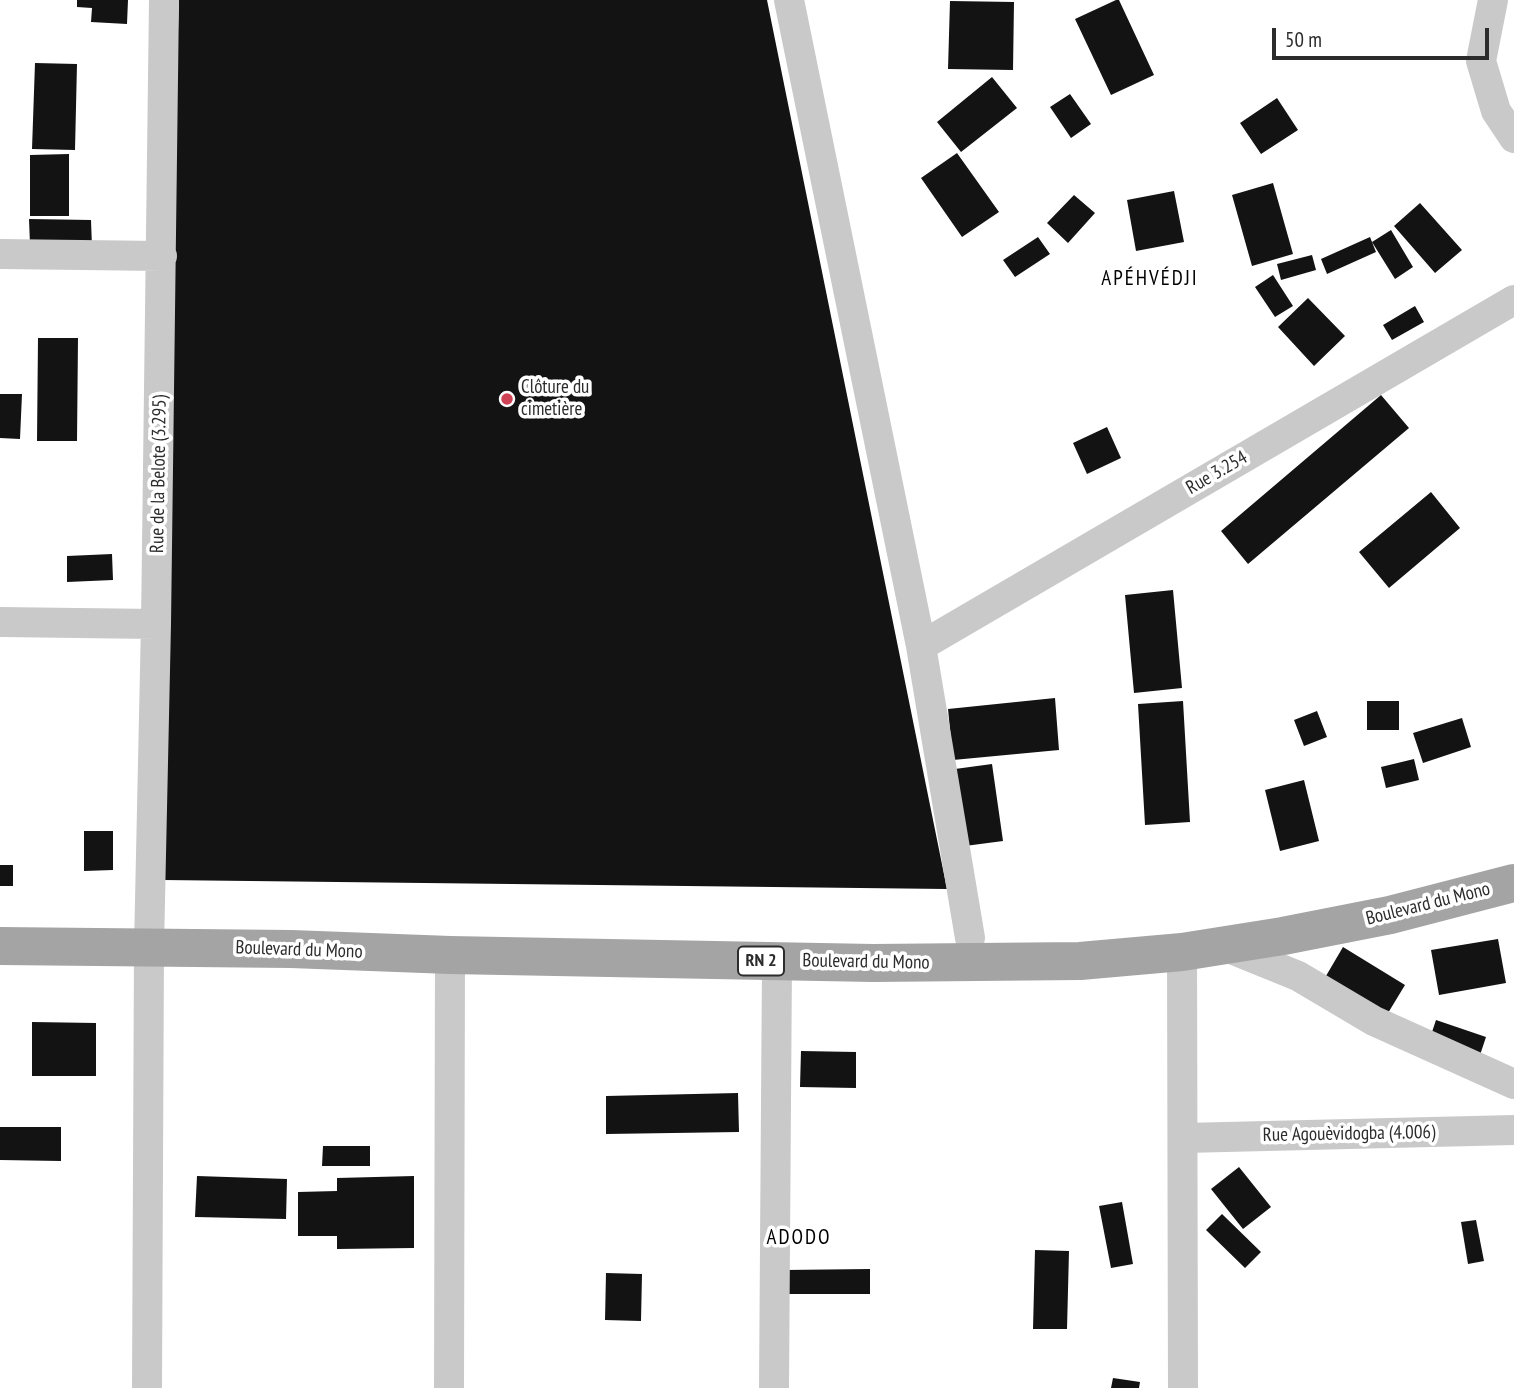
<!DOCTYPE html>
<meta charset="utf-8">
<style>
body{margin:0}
#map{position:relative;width:1514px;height:1388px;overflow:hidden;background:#fff;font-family:"PT Sans Narrow",sans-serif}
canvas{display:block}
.scale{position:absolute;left:1272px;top:28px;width:217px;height:32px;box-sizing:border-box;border:4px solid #2c2c2c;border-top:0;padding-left:9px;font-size:21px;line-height:24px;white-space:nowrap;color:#2c2c2c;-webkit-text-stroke:5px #fff;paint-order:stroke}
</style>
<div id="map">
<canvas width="1514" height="1388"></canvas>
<div class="scale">50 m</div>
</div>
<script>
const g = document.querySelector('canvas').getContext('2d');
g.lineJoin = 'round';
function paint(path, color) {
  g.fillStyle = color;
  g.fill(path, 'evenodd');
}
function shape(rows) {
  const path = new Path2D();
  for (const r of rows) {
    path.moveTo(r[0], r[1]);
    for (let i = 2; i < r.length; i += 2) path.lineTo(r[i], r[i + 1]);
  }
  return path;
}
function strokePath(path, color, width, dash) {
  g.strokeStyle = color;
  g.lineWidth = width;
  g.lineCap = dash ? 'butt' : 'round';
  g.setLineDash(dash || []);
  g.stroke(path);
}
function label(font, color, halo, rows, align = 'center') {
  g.font = font + ' "PT Sans Narrow",sans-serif';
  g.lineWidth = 7;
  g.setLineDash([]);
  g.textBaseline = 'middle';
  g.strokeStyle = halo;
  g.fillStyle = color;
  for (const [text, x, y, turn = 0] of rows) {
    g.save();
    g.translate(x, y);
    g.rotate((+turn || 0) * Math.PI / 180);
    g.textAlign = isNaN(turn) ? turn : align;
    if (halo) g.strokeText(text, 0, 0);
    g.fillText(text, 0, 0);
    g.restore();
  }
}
const building = shape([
 [77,0,128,0,127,24,91,22,92,8,77,7],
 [179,0,767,0,947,889,163,880,153,799],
 [1116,0,1119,0,1154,75,1111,95,1075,19],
 [950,1,1014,2,1013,70,948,69],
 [35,63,77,64,75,150,32,149],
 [992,77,1017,108,961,152,937,122],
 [1070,94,1091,124,1071,138,1050,107],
 [1277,98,1298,130,1261,154,1240,123],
 [957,153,999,212,962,237,921,178],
 [69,154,69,216,30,216,30,155],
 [1273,183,1293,254,1252,266,1232,195],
 [1174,191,1184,242,1136,251,1127,200],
 [1074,195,1095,213,1068,243,1047,223],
 [1420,203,1462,250,1435,273,1394,226],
 [29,219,91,220,92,247,30,245],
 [1391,230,1413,267,1395,279,1372,242],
 [1038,237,1050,254,1015,277,1003,260],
 [1370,237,1376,252,1327,274,1321,259],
 [1312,255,1316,270,1281,280,1277,264],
 [1273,275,1293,306,1275,317,1255,287],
 [1308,298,1345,336,1314,366,1278,327],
 [1415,306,1424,322,1392,340,1383,325],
 [38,338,78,338,77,441,37,441],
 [0,394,22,394,20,439,0,438],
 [1381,395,1409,428,1248,564,1221,531],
 [1107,427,1121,458,1087,474,1073,443],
 [1431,492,1460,528,1389,588,1359,552],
 [112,554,113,580,67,582,67,556],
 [1173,590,1182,688,1134,693,1125,595],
 [1055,698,1059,750,953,760,948,709],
 [1183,701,1190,822,1145,825,1138,704],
 [1367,701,1399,701,1399,730,1367,730],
 [1317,711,1327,737,1304,746,1294,720],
 [1462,718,1471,747,1423,763,1413,733],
 [1414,759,1419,780,1386,788,1381,767],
 [992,764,1003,841,965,846,955,769],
 [1304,780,1319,841,1280,851,1265,790],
 [84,831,113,831,113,870,84,871],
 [0,865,13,865,13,886,0,886],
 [1498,939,1506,983,1439,995,1431,950],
 [1343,947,1405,985,1385,1018,1323,981],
 [1436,1020,1486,1037,1479,1058,1429,1041],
 [32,1022,96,1023,96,1076,32,1076],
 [801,1051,856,1052,856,1088,800,1087],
 [738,1093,739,1132,606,1134,606,1096],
 [0,1127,61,1127,61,1161,0,1160],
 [323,1146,370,1146,370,1166,322,1166],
 [1239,1167,1271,1207,1243,1229,1211,1189],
 [197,1176,287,1179,286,1219,195,1217],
 [414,1176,414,1248,337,1249,337,1236,298,1236,298,1192,337,1191,337,1178],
 [1122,1202,1133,1264,1111,1268,1099,1206],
 [1222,1214,1261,1252,1245,1268,1206,1230],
 [1476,1220,1484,1261,1468,1264,1461,1222],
 [1035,1250,1069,1251,1067,1329,1033,1329],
 [870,1269,870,1294,785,1294,784,1270],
 [606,1273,642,1274,641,1321,605,1320],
 [1113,1378,1140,1382,1139,1388,1111,1388]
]);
const street = shape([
 [789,0,921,646,970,938],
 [1493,0,1481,61,1496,111,1514,138],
 [0,254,162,256],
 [0,622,156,624],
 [921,646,1514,300],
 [1224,946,1298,976,1374,1021,1514,1084],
 [1182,952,1183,1388],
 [1184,1138,1514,1130],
 [147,1388,149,947,156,624,164,0],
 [449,1388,450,955],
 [774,1388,777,961]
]);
const primary = shape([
 [0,946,291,949,450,955,873,963,1080,961,1182,952,1283,936,1390,915,1514,883]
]);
const markers = [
 [507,399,7,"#cf4255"]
];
const shields = [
 [761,961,46]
];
const shieldNames = [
 ["RN 2",761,961]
];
const poiNames = [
 ["Clôture du",521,388],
 ["cimetière",521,410]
];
const streetNames = [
 ["Rue 3.254",1217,473,-30],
 ["Rue de la Belote (3.295)",159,474,-89],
 ["Boulevard du Mono",1428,904,-14],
 ["Boulevard du Mono",299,950,2],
 ["Boulevard du Mono",866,962,1],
 ["Rue Agouèvidogba (4.006)",1349,1134,-1]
];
const neighbourhoodNames = [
 ["APÉHVÉDJI",1150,279],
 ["ADODO",799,1238]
];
paint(building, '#131313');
strokePath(street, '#c9c9c9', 30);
strokePath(primary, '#a4a4a4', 38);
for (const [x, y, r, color] of markers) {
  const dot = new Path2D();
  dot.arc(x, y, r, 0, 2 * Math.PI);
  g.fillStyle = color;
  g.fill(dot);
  strokePath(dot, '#fff', 2.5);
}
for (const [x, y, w] of shields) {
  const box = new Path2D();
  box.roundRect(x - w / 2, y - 14.5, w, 29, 5);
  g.fillStyle = '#fff';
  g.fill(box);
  strokePath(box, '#2c2c2c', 2);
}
label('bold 18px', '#2c2c2c', null, shieldNames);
label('19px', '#2c2c2c', '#fff', poiNames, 'left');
label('19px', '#2c2c2c', '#fff', streetNames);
g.letterSpacing = '2px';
label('21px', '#000', '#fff', neighbourhoodNames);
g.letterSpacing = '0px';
</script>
